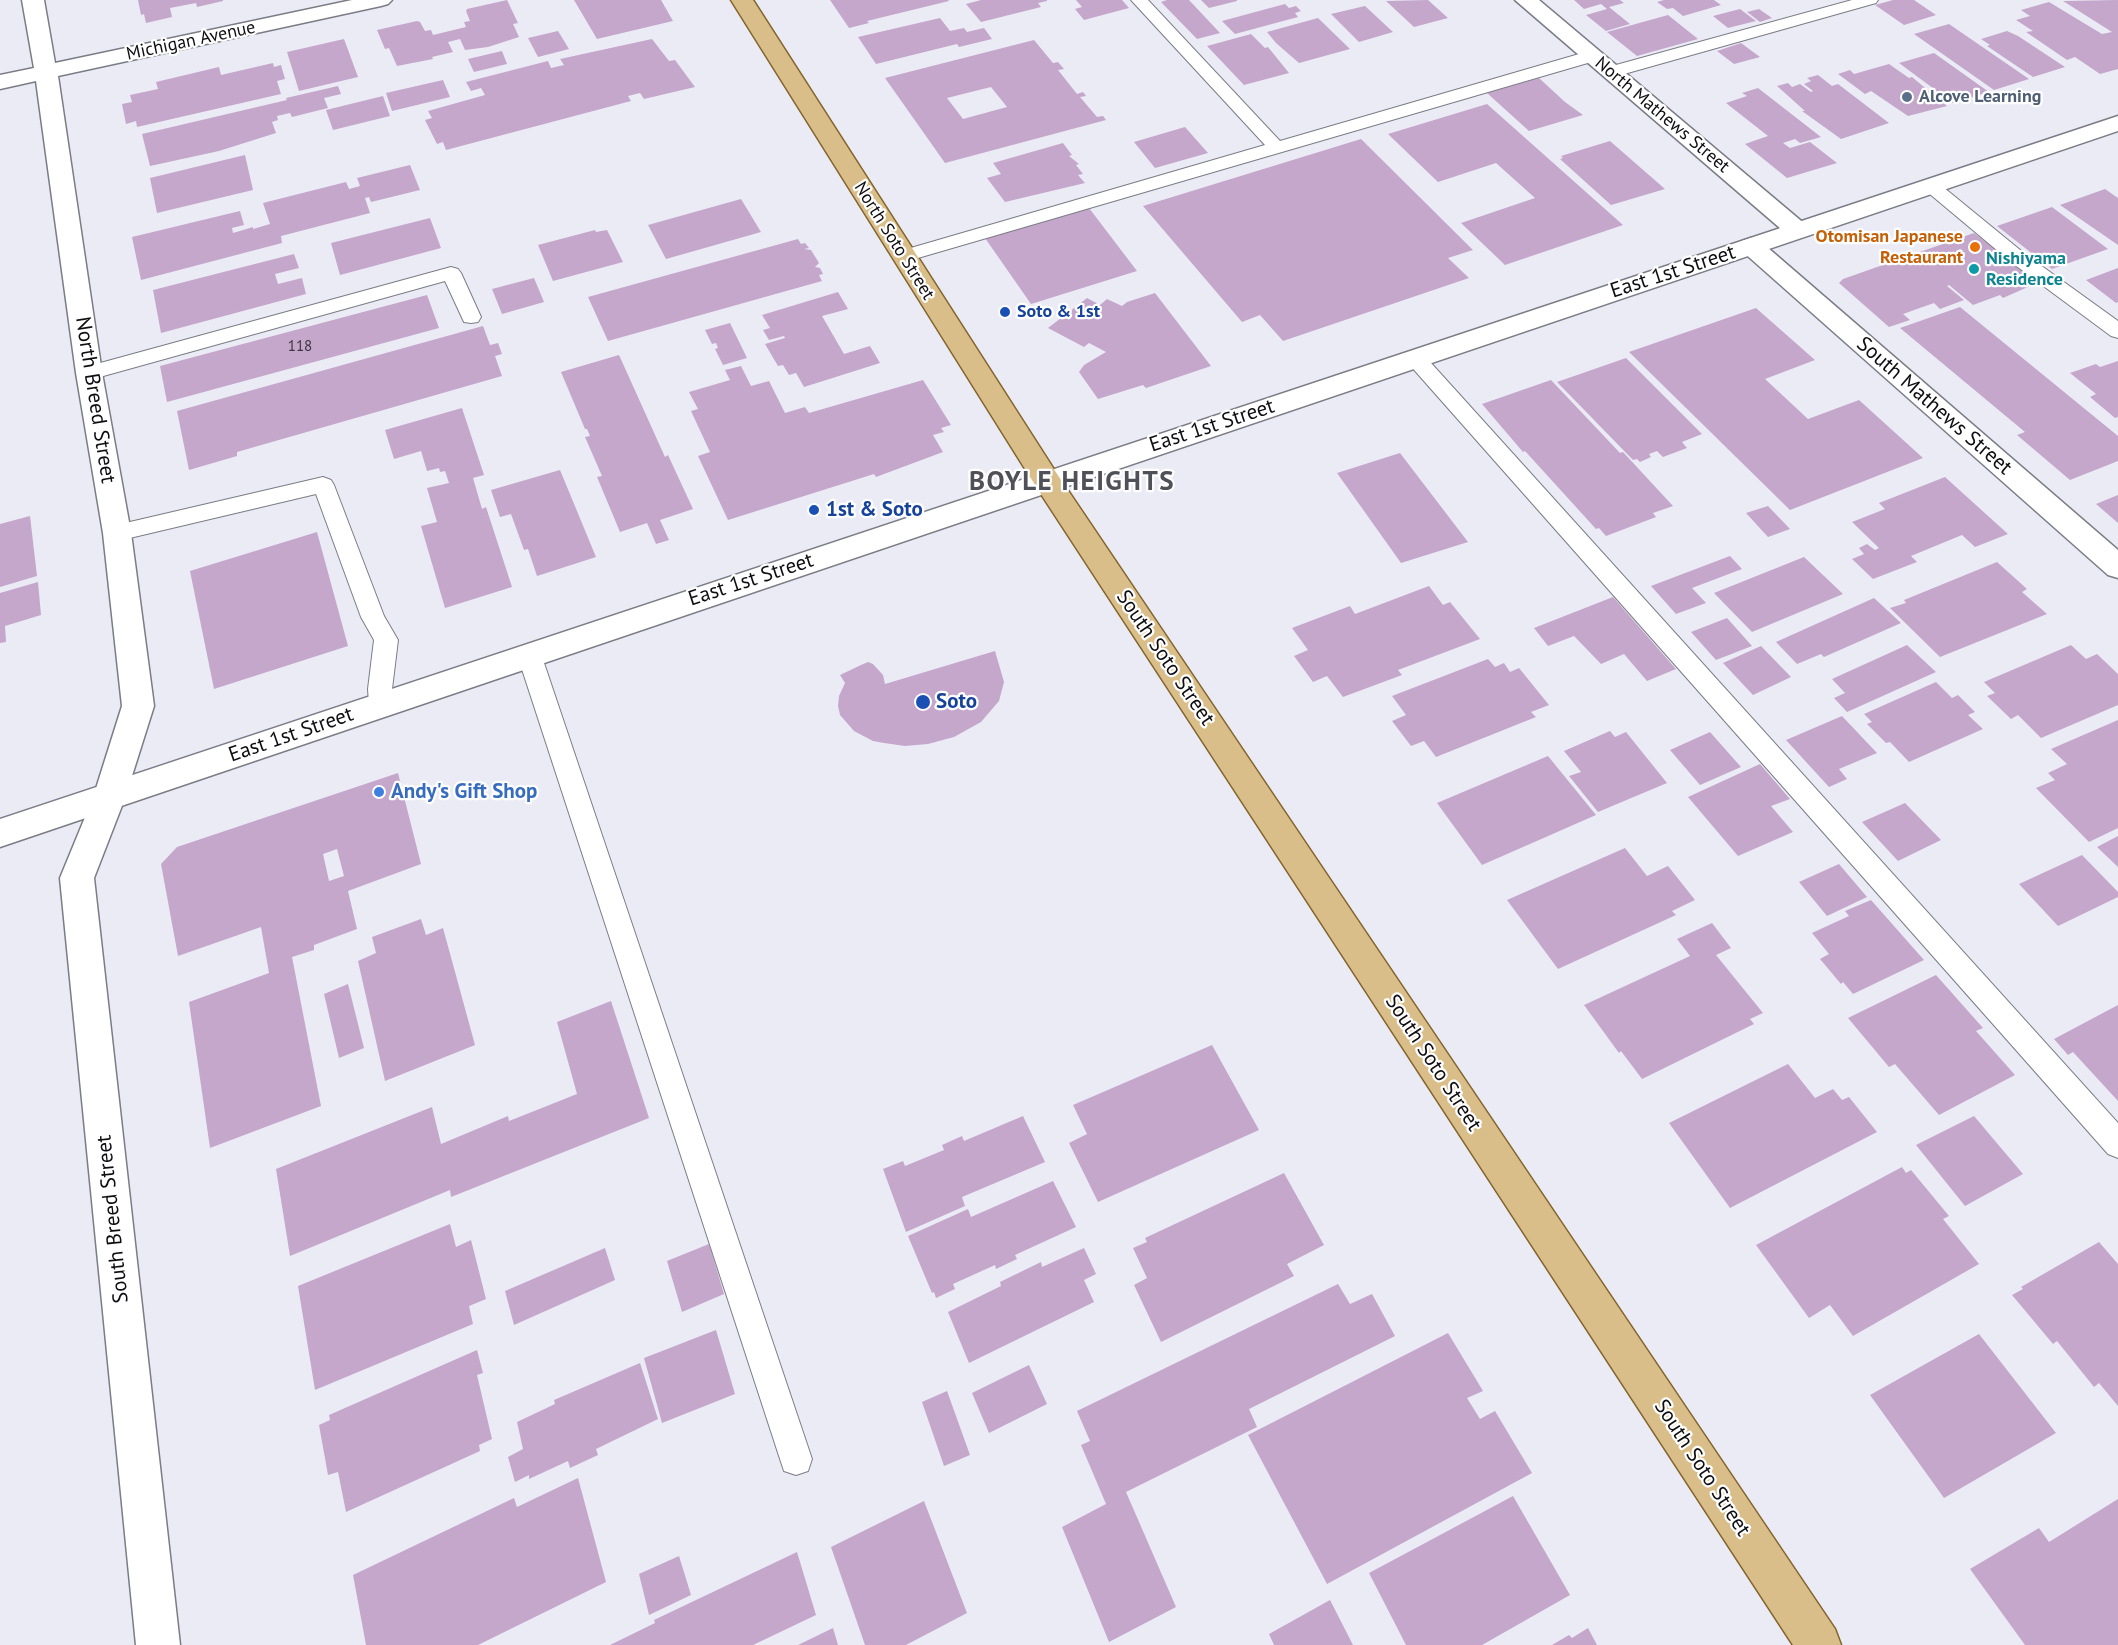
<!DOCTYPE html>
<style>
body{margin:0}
canvas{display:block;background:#eaebf5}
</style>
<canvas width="2118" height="1645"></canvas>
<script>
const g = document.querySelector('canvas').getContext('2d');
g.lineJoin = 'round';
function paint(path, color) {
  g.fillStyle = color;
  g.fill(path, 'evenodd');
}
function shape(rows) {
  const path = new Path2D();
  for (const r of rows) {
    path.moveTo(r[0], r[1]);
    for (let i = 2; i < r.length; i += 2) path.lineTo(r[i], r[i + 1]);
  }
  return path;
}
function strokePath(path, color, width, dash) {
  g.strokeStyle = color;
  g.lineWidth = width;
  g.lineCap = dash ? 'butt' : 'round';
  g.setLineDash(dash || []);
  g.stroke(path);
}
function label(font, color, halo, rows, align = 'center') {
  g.font = font + ' "PT Sans",sans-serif';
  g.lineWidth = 4.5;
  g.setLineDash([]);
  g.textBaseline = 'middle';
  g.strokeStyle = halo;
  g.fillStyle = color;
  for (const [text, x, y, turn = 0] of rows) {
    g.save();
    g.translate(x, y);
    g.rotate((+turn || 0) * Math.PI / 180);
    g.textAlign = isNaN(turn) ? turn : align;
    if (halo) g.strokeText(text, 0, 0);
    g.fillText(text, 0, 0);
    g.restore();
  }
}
const building = shape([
 [138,0,223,0,223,1,197,7,196,3,170,8,172,17,146,23,144,14,141,15],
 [507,0,518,23,513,24,519,37,488,47,465,50,460,39,448,42,453,52,432,57,433,59,397,66,389,48,385,49,377,30,417,21,420,22,425,31,431,30,433,35,466,27,464,22,470,21,466,11,467,9],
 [574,0,661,0,673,21,597,39],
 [830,0,948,0,949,1,867,21,869,23,849,28],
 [981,0,1047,0,1047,1,1038,3,1041,7,981,22,966,4],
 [1076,0,1122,0,1129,8,1084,20,1075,9,1082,7],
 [1167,0,1189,0,1220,33,1197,39,1161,2],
 [1201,0,1237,0,1237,1,1209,8],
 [1428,0,1448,18,1414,27,1386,1],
 [1574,0,1620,0,1624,3,1609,7,1630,24,1606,31,1586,15,1607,9,1601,4,1584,9],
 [1664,0,1714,0,1721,5,1683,16,1673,8,1667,9,1657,2],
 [1893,0,1914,0,1936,15,1904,25,1875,5],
 [2118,0,2118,69,2100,74,2075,57,2067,60,2026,32,2033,31,2016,20,2030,16,2021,10,2049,2,2102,34,2112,32,2063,1],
 [1285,4,1289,8,1296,6,1301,11,1295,13,1298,17,1235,34,1222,21],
 [1365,6,1393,32,1359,42,1331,14],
 [1740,9,1756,21,1728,28,1713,16],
 [1759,9,1772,18,1760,22,1747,12],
 [1668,15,1698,39,1637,56,1607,32],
 [940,18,950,31,964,28,967,32,984,28,992,39,959,47,957,44,876,64,858,37],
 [1318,18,1350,49,1299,63,1276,43,1267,32],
 [1949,24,2029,79,1994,90,1914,34],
 [558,31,569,49,538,57,528,38],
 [2007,31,2018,36,2065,67,2033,77,1987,46,1990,45,1981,39],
 [1251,34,1265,48,1268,47,1289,73,1244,85,1207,46],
 [344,39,358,77,299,91,287,52],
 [652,39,669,61,675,60,695,87,644,99,640,93,628,96,631,101,446,150,443,142,437,144,425,120,432,118,428,111,485,95,481,88,471,91,466,82,548,61,551,68,564,65,560,59],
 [1034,40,1053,63,1058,62,1064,69,1058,70,1077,94,1083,92,1086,96,1080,97,1097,117,1103,116,1106,120,945,163,885,78],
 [991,87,1007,107,963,119,947,98],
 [1741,43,1760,57,1734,64,1717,51],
 [502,51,507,64,474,72,468,59],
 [1934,53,1989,92,1953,103,1899,63],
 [273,63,274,67,281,65,285,79,277,81,281,94,137,127,136,121,126,124,122,104,132,102,130,95,158,89,156,82,219,67,221,75],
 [1889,64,1909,78,1912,77,1947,106,1908,116,1871,91,1865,94,1838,74,1850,70,1854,74],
 [1818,75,1832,86,1838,84,1889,123,1841,139,1802,111,1805,111,1777,86,1788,83,1792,87,1800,84,1811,92,1813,91,1804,84,1811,81,1807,78],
 [1539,78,1565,102,1583,115,1529,131,1487,93],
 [443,80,450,97,392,111,386,93],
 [338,86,341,94,324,98,328,108,292,117,290,113,277,116,278,120,272,122,276,133,219,151,150,166,142,134,287,100,286,98],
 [1758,88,1821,137,1800,143,1795,139,1783,143,1790,148,1810,142,1837,163,1787,178,1745,144,1768,136,1726,103,1747,96,1742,93],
 [383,96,390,116,333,130,326,110],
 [1487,104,1623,225,1505,265,1461,223,1535,198,1496,163,1438,182,1388,134],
 [1185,127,1208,153,1155,168,1134,142],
 [1361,139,1473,250,1448,258,1469,278,1283,341,1260,315,1242,322,1143,206],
 [1610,141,1665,189,1611,205,1560,159,1563,158,1561,156],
 [1063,143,1072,155,1069,156,1079,164,1076,165,1083,174,1078,175,1085,183,1005,202,987,178,1001,174,993,163],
 [245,155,253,190,157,213,150,178],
 [410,165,420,190,371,202,369,197,365,198,370,213,281,236,282,243,141,280,132,237,240,211,244,225,232,228,233,233,253,227,253,229,270,224,263,203,346,182,349,189,360,186,357,178],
 [2105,189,2118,198,2118,245,2060,205],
 [741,199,761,232,666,259,648,225],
 [2052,207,2108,249,2052,269,1997,226],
 [1089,208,1137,271,1031,304,985,238],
 [430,218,441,248,340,275,331,243],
 [595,230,596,232,607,230,623,262,553,281,538,245],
 [1974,233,2039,282,2003,298,2000,295,1973,305,1949,285,1947,286,1964,300,1940,309,1934,303,1903,314,1910,320,1889,327,1839,283,1843,279],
 [798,239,801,244,805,243,809,248,804,249,811,250,819,263,815,267,820,268,823,274,819,275,822,281,608,341,588,297],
 [294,254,299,268,275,274,278,284,302,278,306,294,161,333,153,290],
 [2118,268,2118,302,2116,303,2086,280],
 [534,278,544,302,502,314,492,289],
 [838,292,848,309,822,316,844,354,870,346,880,363,804,387,796,373,789,375,783,365,778,366,765,344,785,338,784,336,769,340,763,330,770,328,762,315],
 [1155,293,1211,366,1146,388,1143,385,1098,399,1079,372,1084,365,1106,352,1089,343,1084,347,1048,328,1087,298,1100,305,1107,299,1122,306,1127,302],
 [427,295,439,328,167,402,160,366],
 [1960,307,2118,436,2118,461,2070,480,2017,435,2025,432,1900,328],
 [1756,308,1815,360,1765,379,1808,419,1859,400,1923,458,1790,510,1629,352],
 [730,323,747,358,723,365,715,349,718,348,716,343,712,344,705,330],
 [483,326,490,345,498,343,502,354,495,356,502,376,237,452,237,456,189,470,177,411],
 [619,355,665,457,668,455,693,509,660,520,669,540,656,544,647,523,620,532,597,477,602,476,585,437,590,436,587,429,585,429,561,372],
 [1626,358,1702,434,1682,442,1687,448,1663,457,1657,451,1649,454,1651,457,1640,462,1637,459,1633,460,1557,382],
 [2118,361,2118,417,2115,418,2090,397,2096,394,2070,373,2096,364,2100,367],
 [741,366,751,386,769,381,785,413,805,407,809,413,923,380,951,425,941,428,944,432,933,435,943,452,876,477,874,474,728,520,698,456,710,452,691,411,698,409,689,392,730,380,725,370],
 [1551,380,1620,453,1623,452,1673,506,1653,513,1656,517,1606,536,1599,528,1596,529,1525,451,1523,452,1482,404],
 [462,408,484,475,473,478,482,509,486,507,512,587,445,608,421,526,437,522,427,488,449,483,445,471,440,472,439,468,427,471,421,451,394,459,385,430],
 [1400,453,1468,542,1401,563,1337,473],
 [560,470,596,557,537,576,528,549,524,550,511,514,500,517,491,490],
 [1945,477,2008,534,1975,547,1962,535,1911,556,1917,562,1873,579,1852,559,1864,554,1859,548,1867,544,1875,550,1879,548,1852,522,1885,509,1879,503],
 [2118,495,2118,523,2096,504],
 [1768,506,1790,529,1768,537,1746,513],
 [30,516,37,576,0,587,0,524],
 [317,532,348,646,214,689,190,571],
 [1730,556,1742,569,1692,588,1706,603,1676,614,1651,586],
 [1804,557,1843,594,1752,632,1714,593],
 [1997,562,2027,589,2022,592,2047,614,1940,657,1890,608,1906,603,1904,600],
 [38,582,41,615,5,626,6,642,0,643,0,593],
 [1429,586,1443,605,1450,602,1480,639,1398,670,1402,675,1343,697,1327,676,1313,682,1294,656,1308,650,1292,628,1350,606,1355,614],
 [1613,597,1676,669,1647,681,1624,654,1601,664,1574,636,1548,646,1534,628],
 [1874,598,1901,623,1824,657,1821,654,1797,664,1776,642],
 [1727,618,1752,646,1716,660,1691,632],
 [1907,645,1936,672,1847,712,1834,698,1845,693,1832,679],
 [2071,645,2086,659,2097,654,2118,674,2118,705,2041,738,2018,715,2011,719,1987,696,1995,693,1984,682],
 [1761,646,1791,677,1753,695,1723,663],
 [995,651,1004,682,999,701,981,722,954,737,928,744,905,746,884,743,873,741,854,731,840,715,838,706,839,696,845,683,840,675,861,665,868,662,873,664,883,675,885,684],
 [1488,659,1495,667,1504,663,1510,672,1519,668,1549,705,1531,712,1536,717,1436,757,1424,741,1411,746,1392,721,1406,715,1392,696],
 [1936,682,1952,698,1958,695,1975,712,1968,715,1983,729,1909,762,1890,742,1886,743,1867,724,1872,722,1864,714],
 [1842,716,1877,753,1839,769,1847,779,1829,787,1786,740],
 [2118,720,2118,828,2089,842,2036,788,2055,780,2048,773,2067,764,2051,749],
 [1610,731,1615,737,1626,732,1667,783,1598,812,1569,776,1581,772,1564,751],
 [1710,732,1741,767,1700,785,1670,750],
 [1548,756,1596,815,1482,865,1437,803],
 [1760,764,1790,799,1771,806,1793,832,1738,856,1688,797],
 [398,773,421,864,348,891,357,929,314,945,314,950,292,957,321,1106,210,1148,189,1002,269,973,261,927,178,956,161,864,177,847],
 [337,849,344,876,329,881,323,854],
 [1905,803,1941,840,1898,861,1862,822],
 [2118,836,2118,867,2097,847],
 [1625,848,1647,876,1668,866,1695,900,1672,911,1676,915,1558,969,1507,900],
 [2082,855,2118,892,2118,897,2058,926,2019,884],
 [1839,864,1867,897,1827,916,1799,882],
 [1871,900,1924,960,1853,994,1843,982,1841,984,1820,959,1829,954,1812,933,1849,916,1845,911],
 [421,919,426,935,443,928,475,1045,385,1081,358,961,376,953,372,937],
 [1712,923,1731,948,1716,955,1763,1013,1750,1019,1754,1024,1642,1079,1621,1051,1619,1053,1584,1005,1690,956,1677,939],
 [1936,975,1983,1028,1976,1031,2015,1075,1939,1115,1895,1064,1889,1067,1848,1018],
 [348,984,364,1048,339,1058,324,994],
 [611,1001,649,1118,451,1197,450,1190,290,1256,276,1169,432,1107,441,1144,508,1116,509,1121,577,1094,557,1022],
 [2118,1005,2118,1101,2073,1052,2068,1055,2054,1039],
 [1212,1045,1259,1130,1098,1202,1069,1143,1087,1134,1073,1105],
 [1788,1064,1815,1098,1833,1089,1842,1100,1849,1097,1877,1132,1730,1208,1669,1123],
 [1023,1116,1045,1162,962,1197,965,1206,906,1232,883,1169,903,1161,905,1166,944,1150,942,1145,962,1136,964,1141],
 [1974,1116,2023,1174,1965,1206,1916,1145],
 [1902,1167,1906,1173,1911,1170,1949,1216,1943,1219,1979,1264,1853,1336,1830,1305,1809,1318,1756,1245],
 [1284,1173,1324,1245,1287,1264,1294,1276,1161,1342,1134,1285,1147,1278,1133,1248,1147,1242,1145,1238],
 [1053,1181,1076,1227,1015,1255,1017,1259,996,1269,995,1265,953,1284,955,1289,936,1298,934,1292,932,1293,908,1236,968,1209,971,1217],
 [450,1224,456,1247,471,1240,486,1299,469,1306,473,1324,315,1390,298,1286],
 [2099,1242,2118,1264,2118,1406,2099,1383,2094,1387,2057,1341,2053,1344,2012,1295,2023,1289,2021,1287],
 [709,1244,724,1294,682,1312,667,1261],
 [605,1248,615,1280,514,1325,505,1291],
 [1084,1248,1096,1274,1084,1280,1094,1302,969,1363,948,1312,1001,1286,1000,1282,1041,1262,1042,1267],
 [1338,1284,1350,1304,1372,1294,1395,1336,1249,1409,1257,1427,1126,1492,1176,1607,1109,1642,1062,1527,1106,1504,1081,1445,1090,1441,1077,1411],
 [716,1330,735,1394,662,1423,644,1358],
 [1448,1333,1483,1391,1467,1398,1480,1419,1495,1411,1532,1473,1327,1584,1248,1435],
 [1979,1334,2056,1433,1944,1498,1870,1395],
 [477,1350,483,1373,477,1375,492,1439,479,1445,480,1451,346,1512,338,1472,328,1475,319,1425,330,1420,329,1415],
 [640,1363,658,1419,596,1449,598,1455,570,1468,568,1461,529,1479,529,1475,515,1482,508,1457,523,1449,517,1422,555,1404,554,1400],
 [1029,1365,1047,1404,989,1433,972,1393],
 [947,1391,970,1455,944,1466,922,1402],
 [578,1478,606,1582,478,1645,366,1645,353,1575,514,1498,517,1507],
 [1513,1496,1570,1595,1482,1645,1406,1645,1369,1573],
 [2118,1499,2118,1645,2025,1645,1970,1569,2039,1528,2049,1542],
 [924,1501,967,1613,906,1645,865,1645,831,1547],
 [797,1552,816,1615,753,1645,610,1645,655,1623,654,1620],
 [679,1556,691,1595,649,1615,639,1574],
 [1330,1600,1353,1645,1274,1645,1269,1634],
 [833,1628,838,1645,798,1645],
 [1588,1628,1597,1645,1552,1645,1569,1635,1572,1638]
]);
const lane = shape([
 [1131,0,1148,0,1280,141,1586,52,1598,52,1600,56,1598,60,911,260,897,260,894,256,897,252,1265,145,1131,0],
 [1852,0,1878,0,1876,3,1617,76,1611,77,1605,76,1602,72,1605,68,1852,0],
 [1931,180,1937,182,2025,254,2118,321,2118,338,2111,336,2011,262,1925,190,1922,186,1925,182,1931,180],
 [451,267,458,269,461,273,481,317,478,322,471,323,464,322,445,281,89,380,82,378,79,373,82,368,451,267],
 [1415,351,1422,353,2118,1123,2118,1158,2108,1154,1408,363,1405,358,1408,353,1415,351],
 [323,477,331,480,334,485,384,616,398,640,392,689,393,703,390,710,381,713,372,710,369,703,368,689,374,640,361,617,316,494,117,541,109,539,106,533,109,527,117,525,323,477],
 [529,645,537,648,541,654,812,1459,808,1471,796,1475,784,1471,780,1459,517,654,521,648,529,645]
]);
const street = shape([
 [22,0,44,0,55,63,352,0,392,0,388,4,381,6,58,76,102,373,131,533,154,706,125,798,94,878,180,1645,136,1645,60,878,93,798,122,706,103,533,76,373,36,81,0,89,0,75,34,68,22,0],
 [1515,0,1539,0,1806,225,1809,230,1806,235,1797,238,1788,235,1515,0],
 [1751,238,1760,241,2118,550,2118,578,2108,575,1742,251,1739,246,1742,241,1751,238]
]);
const secondary = shape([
 [2118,116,2118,131,0,847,0,819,2118,116]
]);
const primary = shape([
 [731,0,753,0,1057,474,1835,1629,1841,1645,1793,1645,1037,488,731,0]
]);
const markers = [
 [1907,97,6,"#5c6f8a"],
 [1975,247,6,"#e8710a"],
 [1974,269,6,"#0f9aa8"],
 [1005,312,6,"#1a4fb4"],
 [814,510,6,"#1a4fb4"],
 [923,702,8,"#1a4fb4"],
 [379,792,6,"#3f7fe0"]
];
const farNumbernames = [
 ["118",300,347]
];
const farStreetnames = [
 ["Michigan Avenue",191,41,-12],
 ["North Mathews Street",1662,115,40],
 ["North Soto Street",894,241,58]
];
const farServicenames = [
 ["Alcove Learning",1919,97]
];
const farFoodnames = [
 ["Otomisan Japanese",1963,237],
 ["Restaurant",1963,258]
];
const farCulturenames = [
 ["Nishiyama",1986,259],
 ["Residence",1986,280]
];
const farTransitnames = [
 ["Soto & 1st",1017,312]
];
const streetNames = [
 ["East 1st Street",1673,272,-18],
 ["North Breed Street",95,400,81],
 ["South Mathews Street",1934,406,41],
 ["East 1st Street",1212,426,-18],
 ["East 1st Street",751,580,-18],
 ["South Soto Street",1165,658,56],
 ["East 1st Street",291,735,-19],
 ["South Soto Street",1433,1063,57],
 ["South Breed Street",113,1219,-96],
 ["South Soto Street",1702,1468,57]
];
const transitNames = [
 ["1st & Soto",826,510],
 ["Soto",936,702]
];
const shopNames = [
 ["Andy's Gift Shop",391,792]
];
const districtNames = [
 ["BOYLE HEIGHTS",1072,482]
];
paint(building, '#c5a7cb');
strokePath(lane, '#7b7c85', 2);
strokePath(street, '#7b7c85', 3);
strokePath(secondary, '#7b7c85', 3);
strokePath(primary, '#83642d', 3);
paint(lane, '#fff');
paint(street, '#fff');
paint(secondary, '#fff');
paint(primary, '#dabe89');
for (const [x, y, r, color] of markers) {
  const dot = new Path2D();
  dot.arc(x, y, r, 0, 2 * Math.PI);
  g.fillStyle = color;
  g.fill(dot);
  strokePath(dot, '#fff', 2);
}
label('15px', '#3c3440', null, farNumbernames);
label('18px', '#0e0e12', '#fff', farStreetnames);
label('bold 18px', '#4e5e75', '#fff', farServicenames, 'left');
label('bold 18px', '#c56008', '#fff', farFoodnames, 'right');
label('bold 18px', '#0d838f', '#fff', farCulturenames, 'left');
label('bold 18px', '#164399', '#fff', farTransitnames, 'left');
label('21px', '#0e0e12', '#fff', streetNames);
label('bold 21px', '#164399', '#fff', transitNames, 'left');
label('bold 21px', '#366cbe', '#fff', shopNames, 'left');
g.letterSpacing = '1.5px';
label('bold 27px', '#4f5058', '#fff', districtNames);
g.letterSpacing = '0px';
</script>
